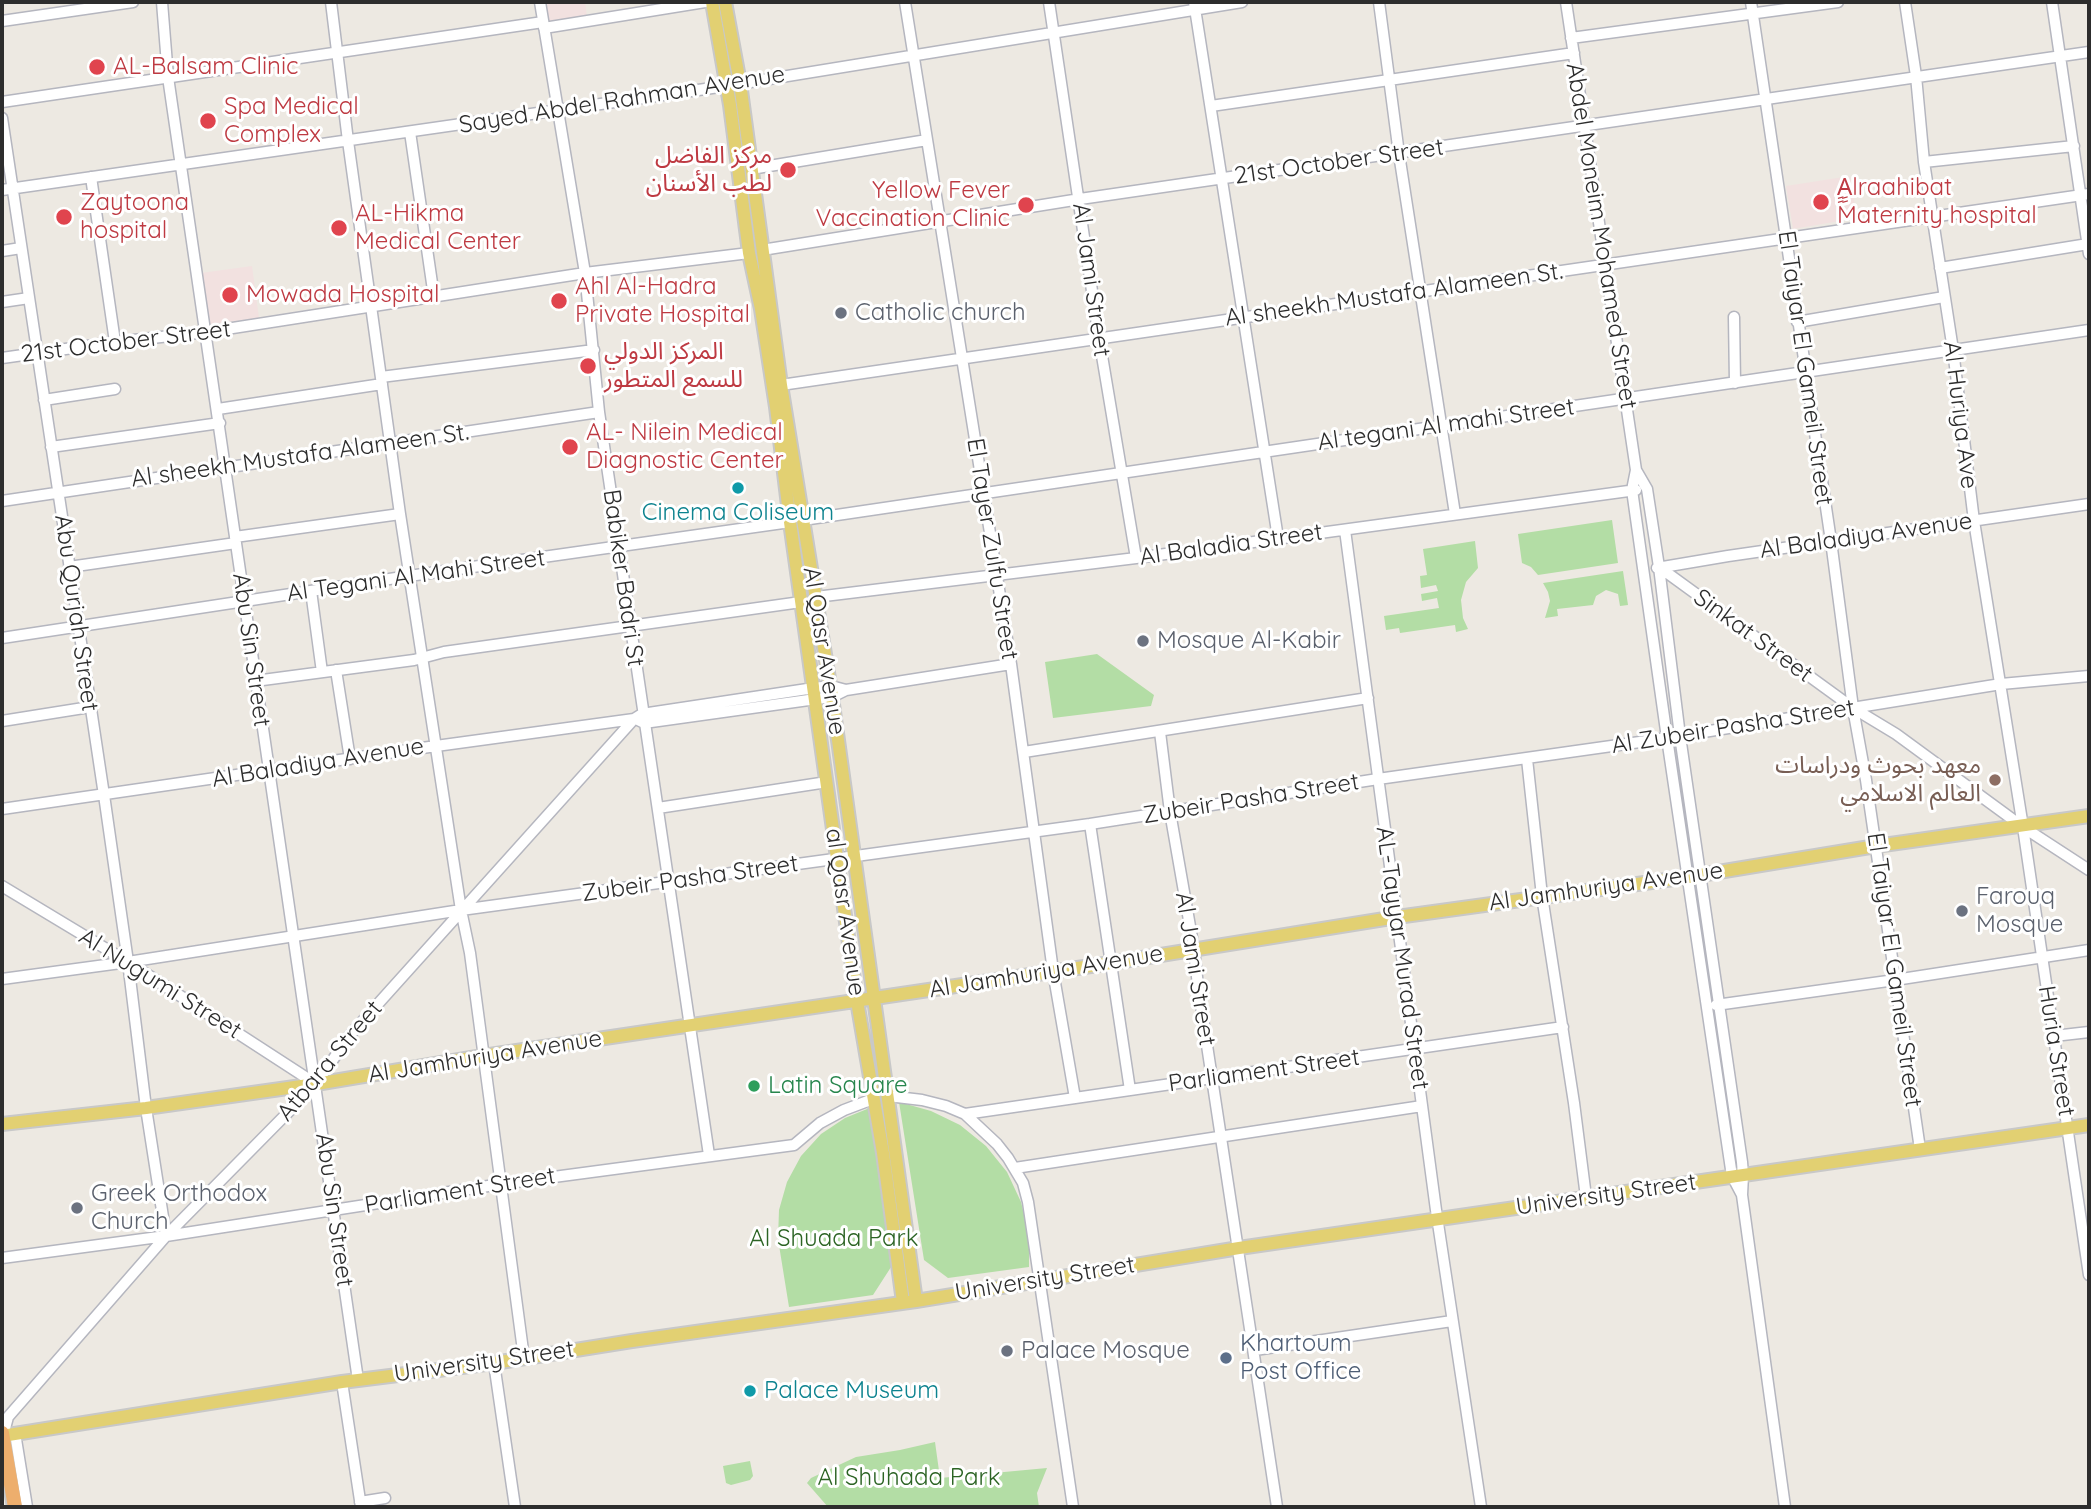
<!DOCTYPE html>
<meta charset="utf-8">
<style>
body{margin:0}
#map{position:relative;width:2091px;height:1509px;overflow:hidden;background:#ede9e2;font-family:Quicksand,sans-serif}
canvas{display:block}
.frame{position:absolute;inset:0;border:4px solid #2d2d2d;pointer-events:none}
</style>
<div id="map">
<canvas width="2091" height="1509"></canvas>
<div class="frame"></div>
</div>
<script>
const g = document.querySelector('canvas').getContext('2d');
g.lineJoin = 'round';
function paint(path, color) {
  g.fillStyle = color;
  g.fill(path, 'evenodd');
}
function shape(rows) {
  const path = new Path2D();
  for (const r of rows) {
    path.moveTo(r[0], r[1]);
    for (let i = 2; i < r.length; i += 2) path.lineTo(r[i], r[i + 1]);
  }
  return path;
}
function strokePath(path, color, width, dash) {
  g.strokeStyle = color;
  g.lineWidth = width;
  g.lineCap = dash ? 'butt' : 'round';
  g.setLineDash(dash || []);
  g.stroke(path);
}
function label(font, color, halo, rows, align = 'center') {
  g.font = font + ' Quicksand,"Noto Sans Arabic",sans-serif';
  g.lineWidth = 6;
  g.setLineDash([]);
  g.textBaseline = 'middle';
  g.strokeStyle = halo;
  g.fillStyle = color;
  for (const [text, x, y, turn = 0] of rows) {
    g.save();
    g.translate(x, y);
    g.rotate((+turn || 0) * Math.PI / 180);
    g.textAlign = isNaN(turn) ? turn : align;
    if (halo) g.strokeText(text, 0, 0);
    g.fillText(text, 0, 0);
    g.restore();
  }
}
const medical = shape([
 [545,2,585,2,587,17,548,22],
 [1850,176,1857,218,1793,229,1786,186],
 [252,266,259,318,207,325,201,273]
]);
const green = shape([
 [1612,520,1618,563,1538,575,1531,567,1522,563,1518,534],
 [1475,541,1478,568,1466,582,1461,600,1463,618,1468,629,1456,632,1455,625,1400,633,1399,628,1386,630,1384,616,1439,608,1437,598,1422,601,1421,594,1438,591,1436,585,1421,588,1420,576,1427,575,1423,549],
 [1623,571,1628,605,1620,606,1618,594,1606,590,1596,596,1593,605,1557,609,1558,616,1545,618,1550,601,1548,592,1543,583],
 [1097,654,1154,695,1151,706,1053,718,1045,662],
 [899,1102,931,1111,960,1125,986,1146,1007,1172,1021,1202,1029,1234,1029,1267,948,1278,924,1260],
 [872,1107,893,1264,873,1295,789,1307,778,1239,779,1210,787,1182,801,1156,821,1134,845,1118],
 [935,1442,940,1478,1047,1468,1037,1493,1039,1507,828,1507,807,1483,811,1478,856,1457,900,1450],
 [750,1461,753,1476,750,1480,731,1485,726,1483,723,1466]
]);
const minor = shape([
 [162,2,168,77,358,1380],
 [331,2,348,141,400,514,461,910,470,953,524,1358],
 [540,2,585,273,599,412,709,1155],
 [905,2,1011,664,1053,971,1075,1098],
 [1049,2,1099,338,1136,558],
 [1194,2,1278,538],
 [1379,2,1399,154,1455,514],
 [1566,2,1636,470,1632,490,1667,738,1732,1176,1742,1195],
 [1751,2,1831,541,1853,708,1866,780,1920,1149],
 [1905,2,1916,76,1924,162,1953,350,1974,521,2023,827,2089,1275],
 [2052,2,2089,254],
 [2,21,133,2],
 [544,28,705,2],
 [1571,38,1838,2],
 [2,102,543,22],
 [1211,106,1574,53],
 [2,118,104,795,128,962,146,1108,166,1236],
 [410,132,434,297],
 [1924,162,2074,146],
 [751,169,927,140],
 [91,177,115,342],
 [2,190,726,86,1242,2],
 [762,250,1080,199,2089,52],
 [2,251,21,248],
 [1940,268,2088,244],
 [2,302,29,298],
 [1734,317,1735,383],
 [1797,322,1944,297],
 [2,358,115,342,207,332,585,273,749,253],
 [381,377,594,350],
 [781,385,2089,194],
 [44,400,115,389],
 [218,409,382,384],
 [51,447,220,423],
 [1636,470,1647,489,1659,567,1680,736,1742,1162,1743,1175,1742,1195,1785,1507],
 [2,501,599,412],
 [803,520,2089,330],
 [1345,530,1436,1210,1481,1507],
 [235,537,400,514],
 [69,567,236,543],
 [1659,567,1853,708,1896,734,2023,827,2089,870],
 [1657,568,1728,556,2089,504],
 [311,591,322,672],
 [816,597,1136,558,1636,490],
 [2,638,409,576,790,522],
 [336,670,350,759],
 [255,681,414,660,444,652,801,602],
 [638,720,644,723,816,699,832,697,846,690,1011,664],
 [2,721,90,707],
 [1160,732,1170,812,1194,949,1198,986,1277,1507],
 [1024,752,1368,698],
 [1527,759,1542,896,1574,1103,1586,1197],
 [658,808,827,782],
 [2,809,436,746,634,719,642,714,814,688,831,686,846,690],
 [1090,824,1130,1090],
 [2,886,128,962,316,1084],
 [2,979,128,962,461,910,1090,824,1378,779,1654,740,2001,684,2089,676],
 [1716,1005,1895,980,2089,950],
 [2054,1036,2089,1032],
 [888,1096,922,1100,946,1106,965,1114,997,1144,1008,1158,1023,1183,1028,1202,1073,1507],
 [965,1114,1563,1027],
 [1015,1168,1422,1106],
 [2,1258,166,1236,501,1184,794,1145,820,1123,844,1110,873,1099],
 [1255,1350,1452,1321],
 [494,1363,515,1507],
 [342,1382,361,1507],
 [15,1433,27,1507],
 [3,1436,8,1417,166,1236,316,1084,350,1035,634,719],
 [360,1502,385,1498]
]);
const major = shape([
 [712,2,730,105,749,253,761,309,776,407,790,522,857,1001,883,1153,903,1302],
 [725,2,740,83,781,385,832,697,916,1301],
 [2,1124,146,1108,316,1084,483,1056,1111,963,1397,917,1688,877,1876,846,2089,816],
 [2,1436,342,1382,494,1363,632,1341,916,1301,1239,1248,2089,1125]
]);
const highway = shape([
 [2,1433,15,1507]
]);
const markers = [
 [97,67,9,"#e0444e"],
 [208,121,9,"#e0444e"],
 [788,170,9,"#e0444e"],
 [1821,202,9,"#e0444e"],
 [1026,205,9,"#e0444e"],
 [64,217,9,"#e0444e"],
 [339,228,9,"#e0444e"],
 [230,295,9,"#e0444e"],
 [559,301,9,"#e0444e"],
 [841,313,7,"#6b7280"],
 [588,366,9,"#e0444e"],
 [570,447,9,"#e0444e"],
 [738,488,7,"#0f9aa8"],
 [1143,641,7,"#6b7280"],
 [1995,780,7,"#8d6e63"],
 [1962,911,7,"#6b7280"],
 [754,1086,7,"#2e9e5b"],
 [77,1208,7,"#6b7280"],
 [1007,1351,7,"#6b7280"],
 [1226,1358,7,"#5c6f8a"],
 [750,1391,7,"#0f9aa8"]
];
const healthNames = [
 ["AL-Balsam Clinic",113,67],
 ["Spa Medical",224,107],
 ["Complex",224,135],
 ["مركز الفاضل",772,156,"right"],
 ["لطب الأسنان",772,184,"right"],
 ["ِِAِِlraahibat",1837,188],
 ["Maternity hospital",1837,216],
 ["Yellow Fever",1010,191,"right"],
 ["Vaccination Clinic",1010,219,"right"],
 ["Zaytoona",80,203],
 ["hospital",80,231],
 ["AL-Hikma",355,214],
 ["Medical Center",355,242],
 ["Ahl Al-Hadra",575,287],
 ["Private Hospital",575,315],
 ["Mowada Hospital",246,295],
 ["المركز الدولي",604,352],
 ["للسمع المتطور",604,380],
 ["AL- Nilein Medical",586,433],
 ["Diagnostic Center",586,461]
];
const streetNames = [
 ["Sayed Abdel Rahman Avenue",622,100,-9],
 ["21st October Street",1339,162,-8],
 ["Abdel Moneim Mohamed Street",1601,236,81],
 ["Al Jami Street",1091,280,82],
 ["Al sheekh Mustafa Alameen St.",1394,295,-8],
 ["21st October Street",126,342,-7],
 ["El Taiyar El Gameil Street",1805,368,82],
 ["Al Huriya Ave",1960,415,83],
 ["Al tegani Al mahi Street",1446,425,-8],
 ["Al sheekh Mustafa Alameen St.",300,456,-8],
 ["Al Baladiya Avenue",1866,536,-8],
 ["Al Baladia Street",1231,545,-8],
 ["El Tayer Zulfu Street",992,549,81],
 ["Al Tegani Al Mahi Street",416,576,-8],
 ["Babiker Badri St",623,578,82],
 ["Abu Qurjah Street",76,613,82],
 ["Sinkat Street",1753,636,36],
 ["Abu Sin Street",251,650,82],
 ["Al Qasr Avenue",824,651,81],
 ["Al Zubeir Pasha Street",1733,727,-9],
 ["Al Baladiya Avenue",318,763,-9],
 ["Zubeir Pasha Street",1251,799,-9],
 ["Zubeir Pasha Street",690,879,-8],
 ["Al Jamhuriya Avenue",1606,887,-8],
 ["al Qasr Avenue",845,912,82],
 ["AL-Tayyar Murad Street",1402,958,82],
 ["Al Jami Street",1195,969,81],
 ["El Taiyar El Gameil Street",1894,970,82],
 ["Al Jamhuriya Avenue",1046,972,-9],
 ["Al Nugumi Street",160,984,32],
 ["Huria Street",2056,1051,81],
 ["Al Jamhuriya Avenue",485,1057,-9],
 ["Atbara Street",330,1061,-50],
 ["Parliament Street",1264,1071,-8],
 ["Parliament Street",460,1191,-9],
 ["University Street",1606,1195,-8],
 ["Abu Sin Street",334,1210,82],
 ["University Street",1045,1279,-9],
 ["University Street",484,1362,-8]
];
const worshipNames = [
 ["Catholic church",855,313],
 ["Mosque Al-Kabir",1157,641],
 ["Farouq",1976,897],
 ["Mosque",1976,925],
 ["Greek Orthodox",91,1194],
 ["Church",91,1222],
 ["Palace Mosque",1021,1351]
];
const cultureNames = [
 ["Cinema Coliseum",738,513],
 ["Palace Museum",764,1391,"left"]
];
const educationNames = [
 ["معهد بحوث ودراسات",1981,766],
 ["العالم الاسلامي",1981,794]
];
const leisureNames = [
 ["Latin Square",768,1086]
];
const parkNames = [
 ["Al Shuada Park",834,1239],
 ["Al Shuhada Park",909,1478]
];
const serviceNames = [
 ["Khartoum",1240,1344],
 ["Post Office",1240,1372]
];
paint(medical, '#f2e1e0');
paint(green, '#b3dda5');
strokePath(minor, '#b5b6bf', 13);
strokePath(major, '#c8c8c8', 16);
strokePath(highway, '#c8c8c8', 18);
strokePath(minor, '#fff', 10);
strokePath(major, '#e2d072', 12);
strokePath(highway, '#edae6d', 14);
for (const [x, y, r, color] of markers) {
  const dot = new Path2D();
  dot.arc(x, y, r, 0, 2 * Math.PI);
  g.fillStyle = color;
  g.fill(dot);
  strokePath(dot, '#fff', 2.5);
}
label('24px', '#be3a42', '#fff', healthNames, 'left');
label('24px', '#2d2d2d', '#fff', streetNames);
label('24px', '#5b616d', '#fff', worshipNames, 'left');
label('24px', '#0d838f', '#fff', cultureNames);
label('24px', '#785e54', '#fff', educationNames, 'right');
label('24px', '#27864d', '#fff', leisureNames, 'left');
label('24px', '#2c6424', '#fff', parkNames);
label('24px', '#4e5e75', '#fff', serviceNames, 'left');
</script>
